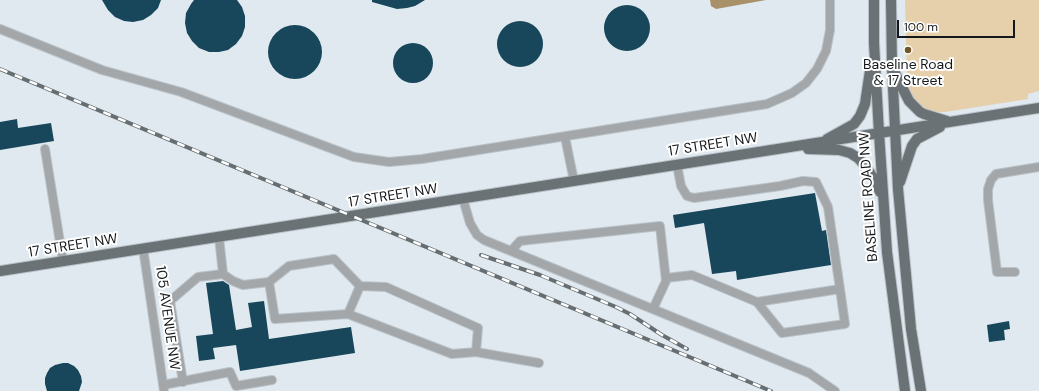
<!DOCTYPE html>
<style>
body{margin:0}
#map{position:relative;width:1039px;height:391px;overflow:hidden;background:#dfe9ef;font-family:"DM Sans",sans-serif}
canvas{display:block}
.scale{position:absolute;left:897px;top:20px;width:118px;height:18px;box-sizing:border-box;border:2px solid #14181a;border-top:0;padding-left:5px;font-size:12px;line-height:14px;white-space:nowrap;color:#14181a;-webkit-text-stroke:3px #fff;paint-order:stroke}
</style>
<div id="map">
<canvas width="1039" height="391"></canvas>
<div class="scale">100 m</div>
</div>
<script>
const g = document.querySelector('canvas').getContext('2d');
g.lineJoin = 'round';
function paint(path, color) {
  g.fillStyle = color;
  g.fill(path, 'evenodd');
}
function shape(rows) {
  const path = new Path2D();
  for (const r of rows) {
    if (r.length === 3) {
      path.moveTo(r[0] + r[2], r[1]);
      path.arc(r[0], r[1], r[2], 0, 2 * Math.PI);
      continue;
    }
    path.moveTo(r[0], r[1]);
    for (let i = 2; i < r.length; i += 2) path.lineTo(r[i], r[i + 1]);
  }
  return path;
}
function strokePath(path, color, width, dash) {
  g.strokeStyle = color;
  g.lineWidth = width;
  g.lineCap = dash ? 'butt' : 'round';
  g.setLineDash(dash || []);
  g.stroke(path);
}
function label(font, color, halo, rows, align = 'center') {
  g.font = font + ' "DM Sans",sans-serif';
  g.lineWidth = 4;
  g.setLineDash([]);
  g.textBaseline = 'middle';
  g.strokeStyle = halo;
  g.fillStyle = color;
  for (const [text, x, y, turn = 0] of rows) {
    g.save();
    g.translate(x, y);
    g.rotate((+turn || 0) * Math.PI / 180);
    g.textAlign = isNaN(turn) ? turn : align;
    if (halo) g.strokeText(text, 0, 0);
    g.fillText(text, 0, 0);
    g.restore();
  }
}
const green = shape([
 [905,0,1039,0,1039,91,1028,94,1028,99,945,112,935,112,926,111,914,101,907,86]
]);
const water = shape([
 [710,0,766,0,716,9,711,6]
]);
const building = shape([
 [102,0,161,0,158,8,151,15,143,20,133,22,124,21,115,17,108,10],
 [194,0,237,0,242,7,245,16,245,27,242,36,236,44,228,50,219,52,209,52,199,48,192,41,187,33,185,23,186,13,191,4],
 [372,0,425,0,415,6,407,8,397,9,372,2],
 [627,28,23],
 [520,44,23],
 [295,52,27],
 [413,63,20],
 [17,119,18,128,51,123,54,141,0,150,0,122],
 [815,193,822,231,826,230,831,265,737,280,736,271,712,274,704,223,675,228,673,215],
 [223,281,229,285,236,330,252,327,248,303,264,301,269,339,351,327,355,353,240,371,236,345,213,348,215,359,199,361,196,336,213,334,206,283],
 [1009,321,1010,329,1004,330,1005,340,989,342,987,325],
 [63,363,68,363,74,366,78,370,81,376,82,382,79,391,47,391,45,384,45,378,47,373,50,368,55,365]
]);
const minor = shape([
 [0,29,102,70,181,92,354,157,389,162,422,159,767,104,792,93,806,83,817,69,826,51,830,30,830,0],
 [565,137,574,181],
 [45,149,63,261],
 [463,199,470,223,477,235,484,240,809,373,835,391],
 [219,237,223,274,233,281,243,285,269,282,275,319,348,314,360,286,386,287,478,328,476,352,539,363],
 [143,248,164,391],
 [511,251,520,241,660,226,666,281,653,309],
 [1015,272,997,272,988,200,988,189,991,180,996,174,1039,167],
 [666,278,692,275,757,302,840,289,828,207,816,182,803,181,780,186,694,198,687,196,681,186,677,165],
 [269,282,289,266,334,259,360,286],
 [757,302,782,333,845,324,840,289],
 [348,314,452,354,476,352],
 [183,382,170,301,198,277,223,274],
 [163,385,230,372,236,386,272,380]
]);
const major = shape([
 [874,0,874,43,879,133,887,252,905,391],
 [891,0,892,67,898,189,911,329,921,391],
 [894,71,909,101,920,112,924,114,947,121],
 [827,139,854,124,860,116,865,104,871,64],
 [808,149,839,150,850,153,858,158,867,168,875,181,880,192],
 [900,182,912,146,917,139,940,127],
 [0,271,1039,108]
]);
const rail = shape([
 [0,69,771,391],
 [481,255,540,275,616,307,630,314,662,335,687,349]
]);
const markers = [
 [908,50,4,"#6f5527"]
];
const poiNames = [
 ["Baseline Road",908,65],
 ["& 17 Street",908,81]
];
const streetNames = [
 ["17 STREET NW",713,145,-9],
 ["17 STREET NW",393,196,-9],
 ["BASELINE ROAD NW",869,197,-94],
 ["17 STREET NW",73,246,-9],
 ["105 AVENUE NW",167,318,82]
];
paint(green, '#e6cfab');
paint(water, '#a89069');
paint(building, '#18475c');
strokePath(minor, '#bac3c9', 10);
strokePath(major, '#bac3c9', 12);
strokePath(minor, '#a3a7aa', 8);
strokePath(major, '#6a7276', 10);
strokePath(rail, '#676e71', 4);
strokePath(rail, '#fff', 2.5, [8]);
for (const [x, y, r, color] of markers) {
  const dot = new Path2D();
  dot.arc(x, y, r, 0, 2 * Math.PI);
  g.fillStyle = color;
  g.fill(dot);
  strokePath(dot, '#fff', 1.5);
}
label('14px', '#14181a', '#fff', poiNames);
label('14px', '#14181a', '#fff', streetNames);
</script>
